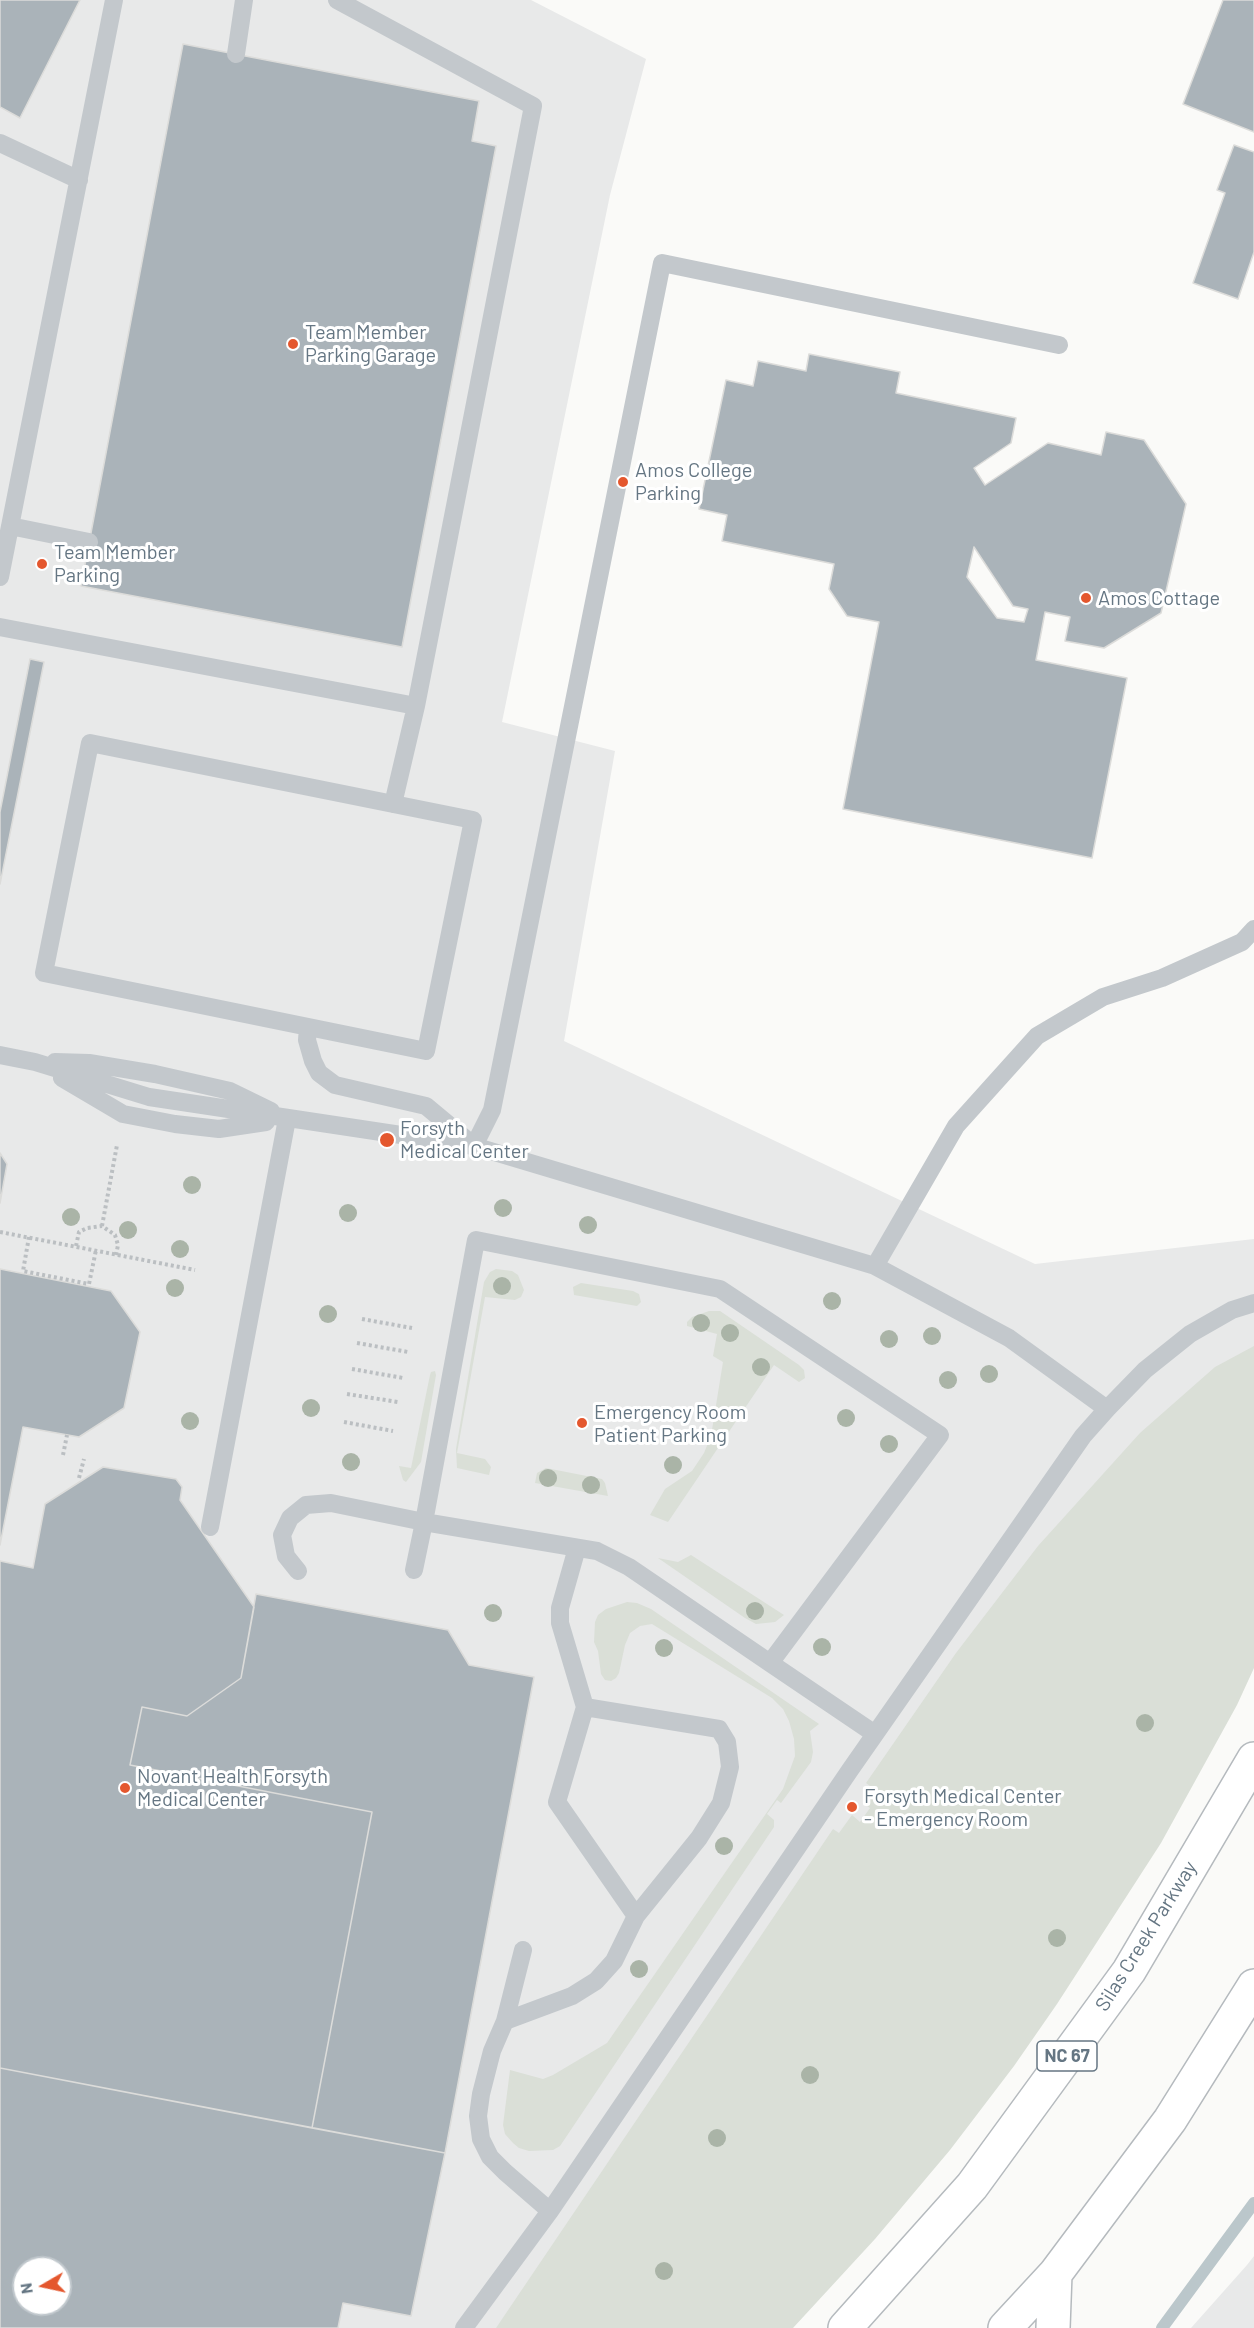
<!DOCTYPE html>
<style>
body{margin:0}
#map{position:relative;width:1254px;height:2328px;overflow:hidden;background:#fafaf8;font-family:Barlow,sans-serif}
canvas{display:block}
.north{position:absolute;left:12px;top:2256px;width:60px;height:60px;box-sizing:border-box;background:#fff;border:2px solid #c1c8cd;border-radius:50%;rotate:261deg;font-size:16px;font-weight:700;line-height:24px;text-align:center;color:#657683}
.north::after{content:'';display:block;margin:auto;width:21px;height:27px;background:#e4572e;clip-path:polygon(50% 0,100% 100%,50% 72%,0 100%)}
</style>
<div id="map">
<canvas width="1254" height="2328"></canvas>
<div class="north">N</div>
</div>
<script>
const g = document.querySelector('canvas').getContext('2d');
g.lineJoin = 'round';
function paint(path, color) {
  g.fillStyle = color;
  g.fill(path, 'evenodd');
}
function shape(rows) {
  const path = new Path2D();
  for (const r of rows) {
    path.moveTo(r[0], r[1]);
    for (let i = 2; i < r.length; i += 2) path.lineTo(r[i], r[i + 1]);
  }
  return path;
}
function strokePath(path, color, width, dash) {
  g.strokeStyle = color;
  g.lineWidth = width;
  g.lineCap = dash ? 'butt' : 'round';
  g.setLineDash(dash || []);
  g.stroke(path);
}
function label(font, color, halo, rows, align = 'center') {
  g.font = font + ' Barlow,sans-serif';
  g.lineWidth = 6;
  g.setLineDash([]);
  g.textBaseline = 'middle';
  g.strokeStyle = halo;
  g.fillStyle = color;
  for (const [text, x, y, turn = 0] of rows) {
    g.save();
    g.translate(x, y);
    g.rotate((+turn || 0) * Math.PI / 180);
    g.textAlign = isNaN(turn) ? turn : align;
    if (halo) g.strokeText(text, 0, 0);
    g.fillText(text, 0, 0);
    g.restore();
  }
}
const built = shape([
 [0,0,531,0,646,59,610,195,502,722,615,751,564,1041,1035,1264,1254,1239,1254,1423,584,2328,0,2328],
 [24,2268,60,2268,60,2304,24,2304],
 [1254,2256,1254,2328,1191,2328,1247,2265]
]);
const green = shape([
 [496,1269,512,1271,518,1275,524,1290,521,1297,515,1300,485,1297,457,1453,485,1459,491,1467,489,1475,457,1468,456,1449,484,1282,490,1272],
 [581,1283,633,1291,639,1294,641,1302,637,1306,574,1295,573,1287],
 [709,1311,720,1311,799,1365,804,1370,805,1378,799,1382,774,1365,668,1522,650,1515,665,1489,692,1471,704,1453,711,1436,723,1362,713,1356,717,1334,687,1326,687,1322,692,1317],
 [1254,1346,1254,1668,1237,1705,1161,1843,1057,2004,1014,2066,950,2150,875,2239,793,2328,496,2328,833,1829,839,1833,852,1815,860,1822,870,1808,863,1803,874,1789,866,1783,956,1653,1038,1546,1140,1433,1215,1367],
 [435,1371,436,1375,421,1462,406,1482,403,1480,399,1466,411,1468,430,1375,431,1372],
 [546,1468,602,1479,605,1483,608,1496,535,1483,537,1473],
 [691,1555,784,1615,775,1622,756,1624,745,1618,658,1558,678,1562],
 [627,1602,637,1603,651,1609,819,1724,810,1731,813,1752,811,1762,781,1803,777,1800,767,1814,774,1820,774,1827,560,2146,553,2150,529,2151,519,2148,513,2143,505,2134,503,2125,510,2070,543,2079,553,2075,607,2043,783,1789,795,1756,794,1739,789,1721,783,1709,772,1698,652,1624,640,1626,630,1633,625,1645,619,1673,616,1678,611,1681,605,1680,601,1674,598,1651,594,1642,595,1622,598,1615,606,1609]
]);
const stream = shape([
 [1162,2328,1254,2203]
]);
const building = shape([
 [0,0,80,0,20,118,0,107,0,0],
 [1223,0,1254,0,1254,132,1183,104,1223,0],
 [183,44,479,101,472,141,496,146,402,647,81,586,183,44],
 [1234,145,1254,152,1254,252,1238,299,1193,283,1225,193,1217,190,1234,145],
 [809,354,900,372,896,393,1016,418,1011,443,974,468,985,485,1048,443,1101,455,1106,432,1144,440,1186,504,1161,613,1104,648,1065,641,1070,617,1045,612,1036,660,1127,678,1092,858,843,809,879,622,847,616,829,589,834,564,722,541,727,515,699,509,726,380,753,386,758,361,806,371,809,354],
 [974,547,1013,606,1028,609,1024,622,997,618,967,577,974,547],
 [30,659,44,662,0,884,0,812,30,659],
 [0,1153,7,1164,0,1203,0,1153],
 [0,1269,111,1291,140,1332,124,1408,79,1437,23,1427,0,1545,0,1269],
 [103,1467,176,1479,182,1487,180,1500,254,1607,241,1678,187,1716,142,1707,130,1765,372,1812,312,2128,0,2068,0,1561,33,1568,45,1504,103,1467],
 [256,1594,448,1630,469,1665,534,1677,445,2153,312,2128,372,1812,130,1765,142,1707,187,1716,241,1678,256,1594],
 [0,2068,445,2153,411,2316,343,2303,338,2328,0,2328,0,2068],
 [24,2268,60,2268,60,2304,24,2304,24,2268]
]);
const path = shape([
 [102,1226,117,1145],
 [0,1232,195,1270],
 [29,1237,23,1271,89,1284,96,1250],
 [76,1246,79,1232,87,1228,102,1226,115,1235,118,1245,116,1255],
 [362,1319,412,1328],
 [357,1343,408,1352],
 [352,1369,403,1378],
 [347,1394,398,1402],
 [344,1422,393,1431],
 [63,1455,67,1435],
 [79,1478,84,1459]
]);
const service = shape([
 [236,54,244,0],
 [0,143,79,180],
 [10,526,89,542],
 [0,577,114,0],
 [0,627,416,706,533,106,337,0],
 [90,743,473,820,426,1051,44,973,90,743],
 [393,804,416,706],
 [308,1027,307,1040,313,1061,319,1073,335,1085,426,1106,474,1146,492,1110,662,263,1059,345],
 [0,1055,35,1062,149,1097,474,1146,875,1266,1009,1338,1107,1409],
 [55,1062,89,1063,155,1074,230,1091,271,1111],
 [62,1078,123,1114,175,1124,219,1129,266,1122],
 [875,1266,956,1126,1037,1036,1103,997,1162,978,1242,942,1254,929],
 [210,1527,287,1119],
 [577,1548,560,1608,560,1623,585,1707],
 [298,1571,286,1556,282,1535,290,1518,306,1505,331,1503,424,1522,414,1570],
 [770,1663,940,1435,720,1289,476,1240,424,1522,597,1551,629,1567,770,1663,875,1734],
 [523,1950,505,2021,492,2051,481,2094,478,2116,481,2139,490,2157,505,2172,550,2211],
 [505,2021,572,1996,596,1981,614,1961,636,1916,557,1802,585,1707,719,1729,727,1742,730,1767,721,1803,699,1838,636,1916],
 [464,2328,550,2211,850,1770,1083,1436,1107,1409,1145,1370,1190,1334,1232,1310,1254,1303]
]);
const primary = shape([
 [845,2328,972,2186,1129,1971,1254,1759],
 [1005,2328,1055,2274,1170,2120,1254,1986],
 [1053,2328,1055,2274]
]);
const trees = [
 [192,1185],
 [503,1208],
 [348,1213],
 [71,1217],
 [588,1225],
 [128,1230],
 [180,1249],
 [502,1286],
 [175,1288],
 [832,1301],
 [328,1314],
 [701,1323],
 [730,1333],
 [932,1336],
 [889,1339],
 [761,1367],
 [989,1374],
 [948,1380],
 [311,1408],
 [846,1418],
 [190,1421],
 [889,1444],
 [351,1462],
 [673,1465],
 [548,1478],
 [591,1485],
 [755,1611],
 [493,1613],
 [822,1647],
 [664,1648],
 [1145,1723],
 [724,1846],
 [1057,1938],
 [639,1969],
 [810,2075],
 [717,2138],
 [664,2271]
];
const markers = [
 [293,344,6,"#e4572e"],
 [623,482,6,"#e4572e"],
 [42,564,6,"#e4572e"],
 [1086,598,6,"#e4572e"],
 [387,1140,8,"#e4572e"],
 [582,1423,6,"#e4572e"],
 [125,1788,6,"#e4572e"],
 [852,1807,6,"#e4572e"]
];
const shields = [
 [1067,2056,60]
];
const shieldNames = [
 ["NC 67",1067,2056]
];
const poiNames = [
 ["Team Member",305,332],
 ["Parking Garage",305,355],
 ["Amos College",635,470],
 ["Parking",635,493],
 ["Team Member",54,552],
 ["Parking",54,575],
 ["Amos Cottage",1098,598],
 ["Forsyth",400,1128],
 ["Medical Center",400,1151],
 ["Emergency Room",594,1412],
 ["Patient Parking",594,1435],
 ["Novant Health Forsyth",137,1776],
 ["Medical Center",137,1799],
 ["Forsyth Medical Center",864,1796],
 ["- Emergency Room",864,1819]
];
const streetNames = [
 ["Silas Creek Parkway",1146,1936,-58]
];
paint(built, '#e8e9e9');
paint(green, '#dadfd7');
strokePath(stream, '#bbc7cb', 12);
paint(building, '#aab3b9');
strokePath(building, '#dcdcda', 1.5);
strokePath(primary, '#b5babe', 36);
strokePath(path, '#bbbfc2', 4, [3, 3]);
strokePath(service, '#c3c8cc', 18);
strokePath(primary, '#fff', 33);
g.fillStyle = '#aab4a7';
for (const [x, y] of trees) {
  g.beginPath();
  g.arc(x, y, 9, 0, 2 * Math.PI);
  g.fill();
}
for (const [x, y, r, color] of markers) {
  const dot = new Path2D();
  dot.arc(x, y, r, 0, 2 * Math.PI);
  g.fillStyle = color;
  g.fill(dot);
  strokePath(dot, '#fff', 2);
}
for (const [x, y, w] of shields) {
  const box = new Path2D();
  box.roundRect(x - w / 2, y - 15, w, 30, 4.5);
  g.fillStyle = '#fff';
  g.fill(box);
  strokePath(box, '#657683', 1.5);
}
label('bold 18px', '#657683', null, shieldNames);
label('20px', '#657683', '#fff', poiNames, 'left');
label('20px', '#657683', '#fff', streetNames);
</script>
